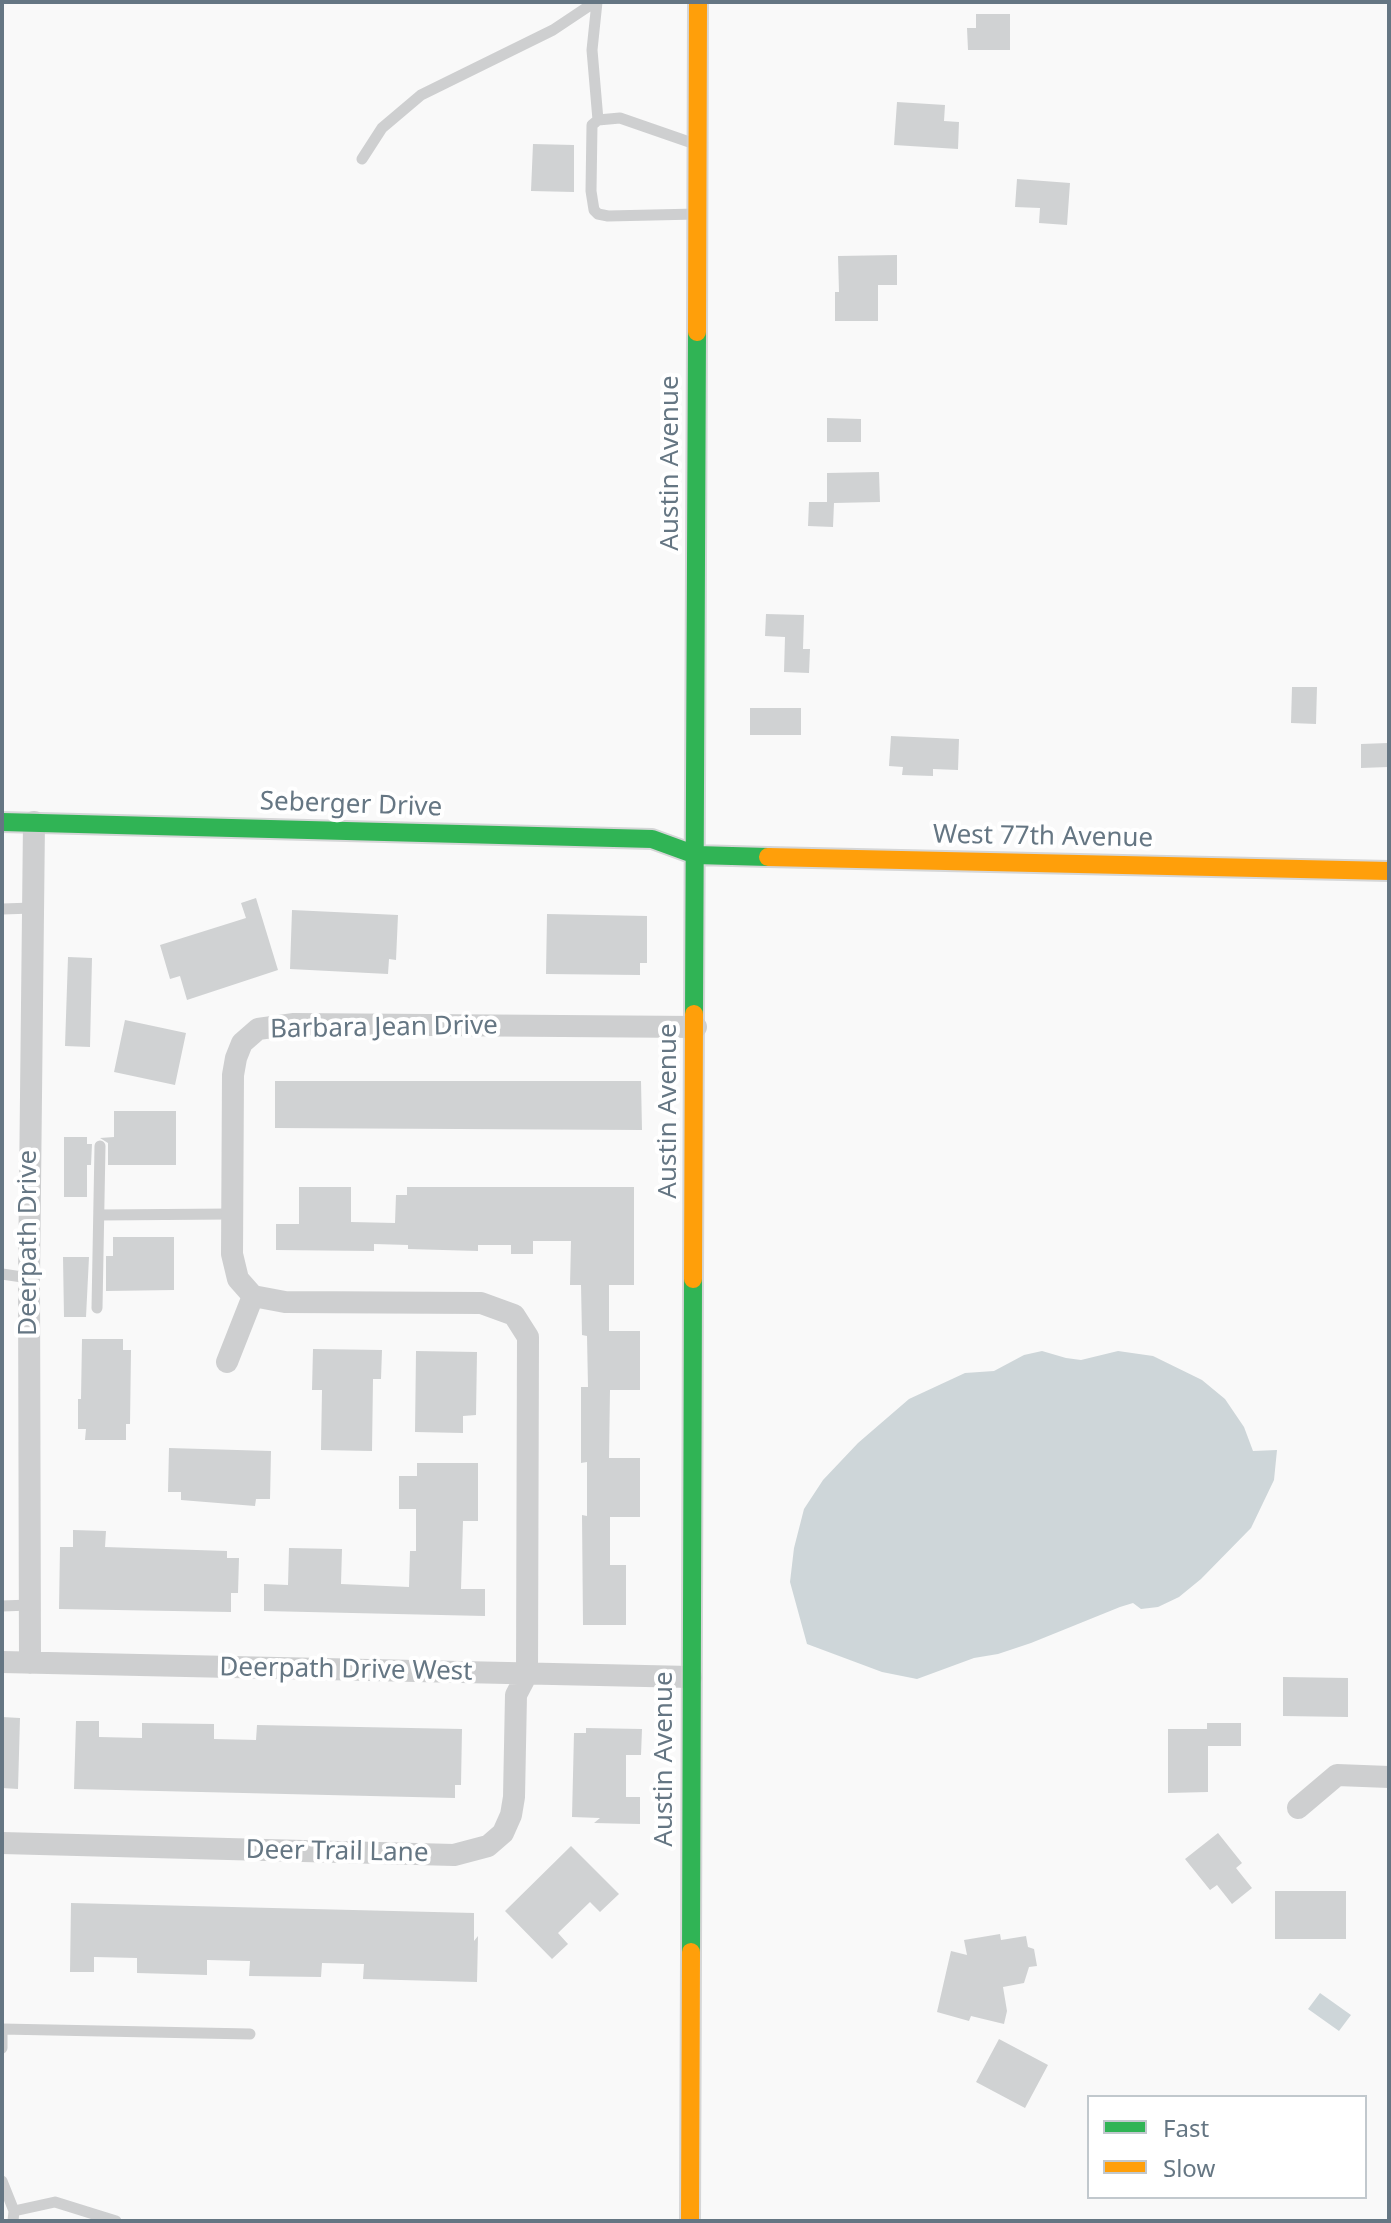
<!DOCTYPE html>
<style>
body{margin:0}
#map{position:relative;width:1391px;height:2223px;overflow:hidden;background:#f9f9f9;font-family:"Noto Sans",sans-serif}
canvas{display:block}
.frame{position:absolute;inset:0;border:4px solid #657683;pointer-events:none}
.legend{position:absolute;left:1087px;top:2095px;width:280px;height:104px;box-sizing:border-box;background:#fff;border:2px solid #c1c8cd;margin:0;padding:10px 14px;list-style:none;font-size:24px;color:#657683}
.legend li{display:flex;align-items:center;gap:16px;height:40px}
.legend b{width:40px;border:2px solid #c1c8cd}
</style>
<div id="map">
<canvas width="1391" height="2223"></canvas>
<div class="frame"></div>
<ul class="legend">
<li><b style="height:10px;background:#30b455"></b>Fast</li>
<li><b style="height:10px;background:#ff9f0a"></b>Slow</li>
</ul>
</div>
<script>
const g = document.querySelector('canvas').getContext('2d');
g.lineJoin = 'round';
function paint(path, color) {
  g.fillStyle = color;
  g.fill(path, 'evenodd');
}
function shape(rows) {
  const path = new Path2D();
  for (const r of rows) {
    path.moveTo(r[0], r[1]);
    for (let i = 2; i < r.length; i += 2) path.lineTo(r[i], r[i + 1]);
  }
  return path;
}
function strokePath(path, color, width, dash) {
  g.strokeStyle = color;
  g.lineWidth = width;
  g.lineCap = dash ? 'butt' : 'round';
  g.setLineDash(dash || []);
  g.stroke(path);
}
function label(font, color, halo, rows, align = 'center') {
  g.font = font + ' "Noto Sans",sans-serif';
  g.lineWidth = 8;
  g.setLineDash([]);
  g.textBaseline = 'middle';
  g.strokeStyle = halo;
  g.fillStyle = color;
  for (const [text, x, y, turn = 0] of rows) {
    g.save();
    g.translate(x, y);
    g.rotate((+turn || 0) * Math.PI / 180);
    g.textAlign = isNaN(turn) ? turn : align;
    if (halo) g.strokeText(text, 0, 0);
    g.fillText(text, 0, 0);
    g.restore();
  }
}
const water = shape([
 [1042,1351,1066,1358,1081,1360,1118,1351,1153,1356,1202,1380,1225,1399,1244,1427,1253,1451,1277,1450,1274,1480,1251,1528,1201,1579,1179,1597,1158,1607,1141,1609,1133,1603,1120,1607,1031,1643,998,1654,974,1658,917,1679,882,1672,807,1644,790,1582,794,1548,804,1509,823,1480,858,1443,909,1399,965,1373,994,1371,1024,1355],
 [1320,1993,1351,2015,1339,2031,1308,2009]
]);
const building = shape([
 [976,14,1010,14,1010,50,968,50,967,28,976,28],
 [897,102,945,105,944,121,959,122,958,149,894,145],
 [533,144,574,145,574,192,531,191],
 [1017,179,1070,183,1067,225,1039,223,1040,208,1015,207],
 [897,255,897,285,878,285,878,321,835,321,835,292,839,292,838,256],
 [827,418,861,419,861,442,827,442],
 [879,472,880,502,834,503,833,527,808,526,809,502,827,502,827,473],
 [766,614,804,615,803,649,810,649,809,673,784,672,785,637,765,636],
 [1292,687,1317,687,1316,724,1291,723],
 [750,708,801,708,801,735,750,735],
 [891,736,959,739,958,770,933,769,933,776,902,775,903,767,889,766],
 [1388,743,1388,767,1361,768,1361,744],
 [256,898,278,970,187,1000,180,976,170,979,160,945,246,918,241,903],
 [292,910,398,915,396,960,389,959,388,974,290,969],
 [547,914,647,916,647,963,640,963,640,975,546,974],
 [68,957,92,958,90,1047,65,1046],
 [125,1020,186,1033,175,1085,114,1072],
 [275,1081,641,1081,642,1130,275,1128],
 [114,1111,176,1111,176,1165,108,1165,108,1143,100,1138,114,1137],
 [64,1137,87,1137,87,1144,92,1144,91,1165,87,1165,87,1197,64,1197],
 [299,1187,351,1187,351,1222,395,1223,396,1195,407,1195,407,1187,634,1187,634,1285,609,1285,609,1331,640,1331,640,1390,610,1390,609,1458,640,1458,640,1517,610,1517,610,1565,626,1565,626,1625,583,1625,582,1515,587,1516,587,1462,581,1463,581,1387,588,1387,587,1336,582,1335,581,1285,570,1285,571,1241,533,1241,533,1254,511,1254,511,1245,478,1245,478,1251,408,1249,408,1245,374,1244,374,1251,276,1250,276,1224,299,1224],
 [113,1237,174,1237,174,1290,106,1291,106,1256,113,1256],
 [63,1257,89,1257,86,1317,64,1317],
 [82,1339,123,1339,123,1350,131,1350,130,1424,126,1424,126,1440,85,1440,86,1429,78,1429,78,1399,81,1399],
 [313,1349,382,1350,381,1379,373,1379,372,1451,321,1450,322,1390,312,1390],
 [416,1351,477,1352,476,1415,463,1416,463,1433,415,1432],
 [169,1448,271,1451,270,1499,256,1499,255,1506,181,1500,181,1492,168,1492],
 [417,1463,478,1463,478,1521,463,1521,461,1589,485,1589,485,1616,264,1611,264,1584,288,1585,289,1548,342,1549,341,1584,409,1587,410,1551,416,1551,416,1509,399,1509,399,1476,417,1476],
 [73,1530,106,1531,105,1547,227,1551,227,1558,239,1558,238,1593,231,1593,231,1612,59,1609,60,1547,73,1547],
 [1283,1677,1348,1678,1348,1717,1283,1716],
 [2,1717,20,1718,18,1789,2,1788],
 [76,1721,99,1721,99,1737,142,1738,142,1723,214,1724,214,1739,256,1740,257,1725,462,1729,461,1785,455,1785,455,1798,74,1789],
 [1207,1723,1241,1723,1241,1746,1208,1746,1208,1792,1168,1793,1168,1729,1207,1729],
 [586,1728,642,1729,641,1755,626,1755,626,1797,640,1797,640,1824,594,1823,600,1818,572,1817,574,1733,586,1733],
 [1218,1833,1242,1863,1236,1868,1252,1888,1232,1904,1217,1885,1210,1890,1185,1859],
 [571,1846,619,1894,600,1912,590,1902,558,1933,568,1944,552,1959,505,1911],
 [1275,1891,1346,1891,1346,1939,1275,1939],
 [71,1903,474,1913,474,1941,478,1936,477,1982,363,1979,364,1964,322,1963,321,1977,249,1976,250,1961,207,1960,207,1975,137,1973,137,1958,94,1957,94,1972,70,1972],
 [1000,1934,1001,1940,1026,1936,1028,1947,1034,1949,1037,1966,1029,1967,1024,1983,1003,1987,1007,2011,1004,2024,971,2016,969,2021,937,2012,951,1951,967,1955,964,1940],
 [999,2039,1048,2065,1025,2108,976,2082]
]);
const lane = shape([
 [597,2,592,50,598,120],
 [695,144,620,118,598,120,592,125,591,191,594,210,598,214,608,216,697,214],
 [362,159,382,128,421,95,553,30,595,2],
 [2,909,33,908],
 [99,1215,231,1214],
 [2,1274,29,1278],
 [97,1308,100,1146],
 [2,1606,30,1605],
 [2,2048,2,2029,250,2034],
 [2,2181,14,2211,13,2221],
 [14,2211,55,2202,116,2221]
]);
const street = shape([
 [227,1362,253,1296],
 [2,1662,691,1677],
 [30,1663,29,1278,34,822],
 [1298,1808,1337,1775,1389,1777],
 [2,1843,454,1855,488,1846,503,1833,511,1815,514,1797,516,1695,527,1674,528,1337,514,1315,481,1303,285,1302,253,1296,238,1279,232,1254,233,1075,236,1058,242,1043,258,1029,294,1024,696,1027]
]);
const fast = shape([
 [2,822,652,839,696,855,768,857],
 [694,1014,697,332],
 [691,1952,693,1279]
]);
const slow = shape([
 [697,332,698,2],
 [768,857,1389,871],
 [693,1279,694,1014],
 [690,2221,691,1952]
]);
const streetNames = [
 ["Austin Avenue",671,463,-90],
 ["Seberger Drive",351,805,2],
 ["West 77th Avenue",1043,837,1],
 ["Barbara Jean Drive",384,1028,-1],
 ["Austin Avenue",669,1111,-90],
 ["Deerpath Drive",29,1243,-90],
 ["Deerpath Drive West",346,1670,1],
 ["Austin Avenue",665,1759,-90],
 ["Deer Trail Lane",337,1852,1]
];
paint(water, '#ced6d9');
paint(building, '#d0d2d3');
strokePath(fast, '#d5d6d7', 22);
strokePath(slow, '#d5d6d7', 22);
strokePath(lane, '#cecfd0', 11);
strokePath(street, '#cecfd0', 22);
strokePath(fast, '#30b455', 18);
strokePath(slow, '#ff9f0a', 18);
label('26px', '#657683', '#fff', streetNames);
</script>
